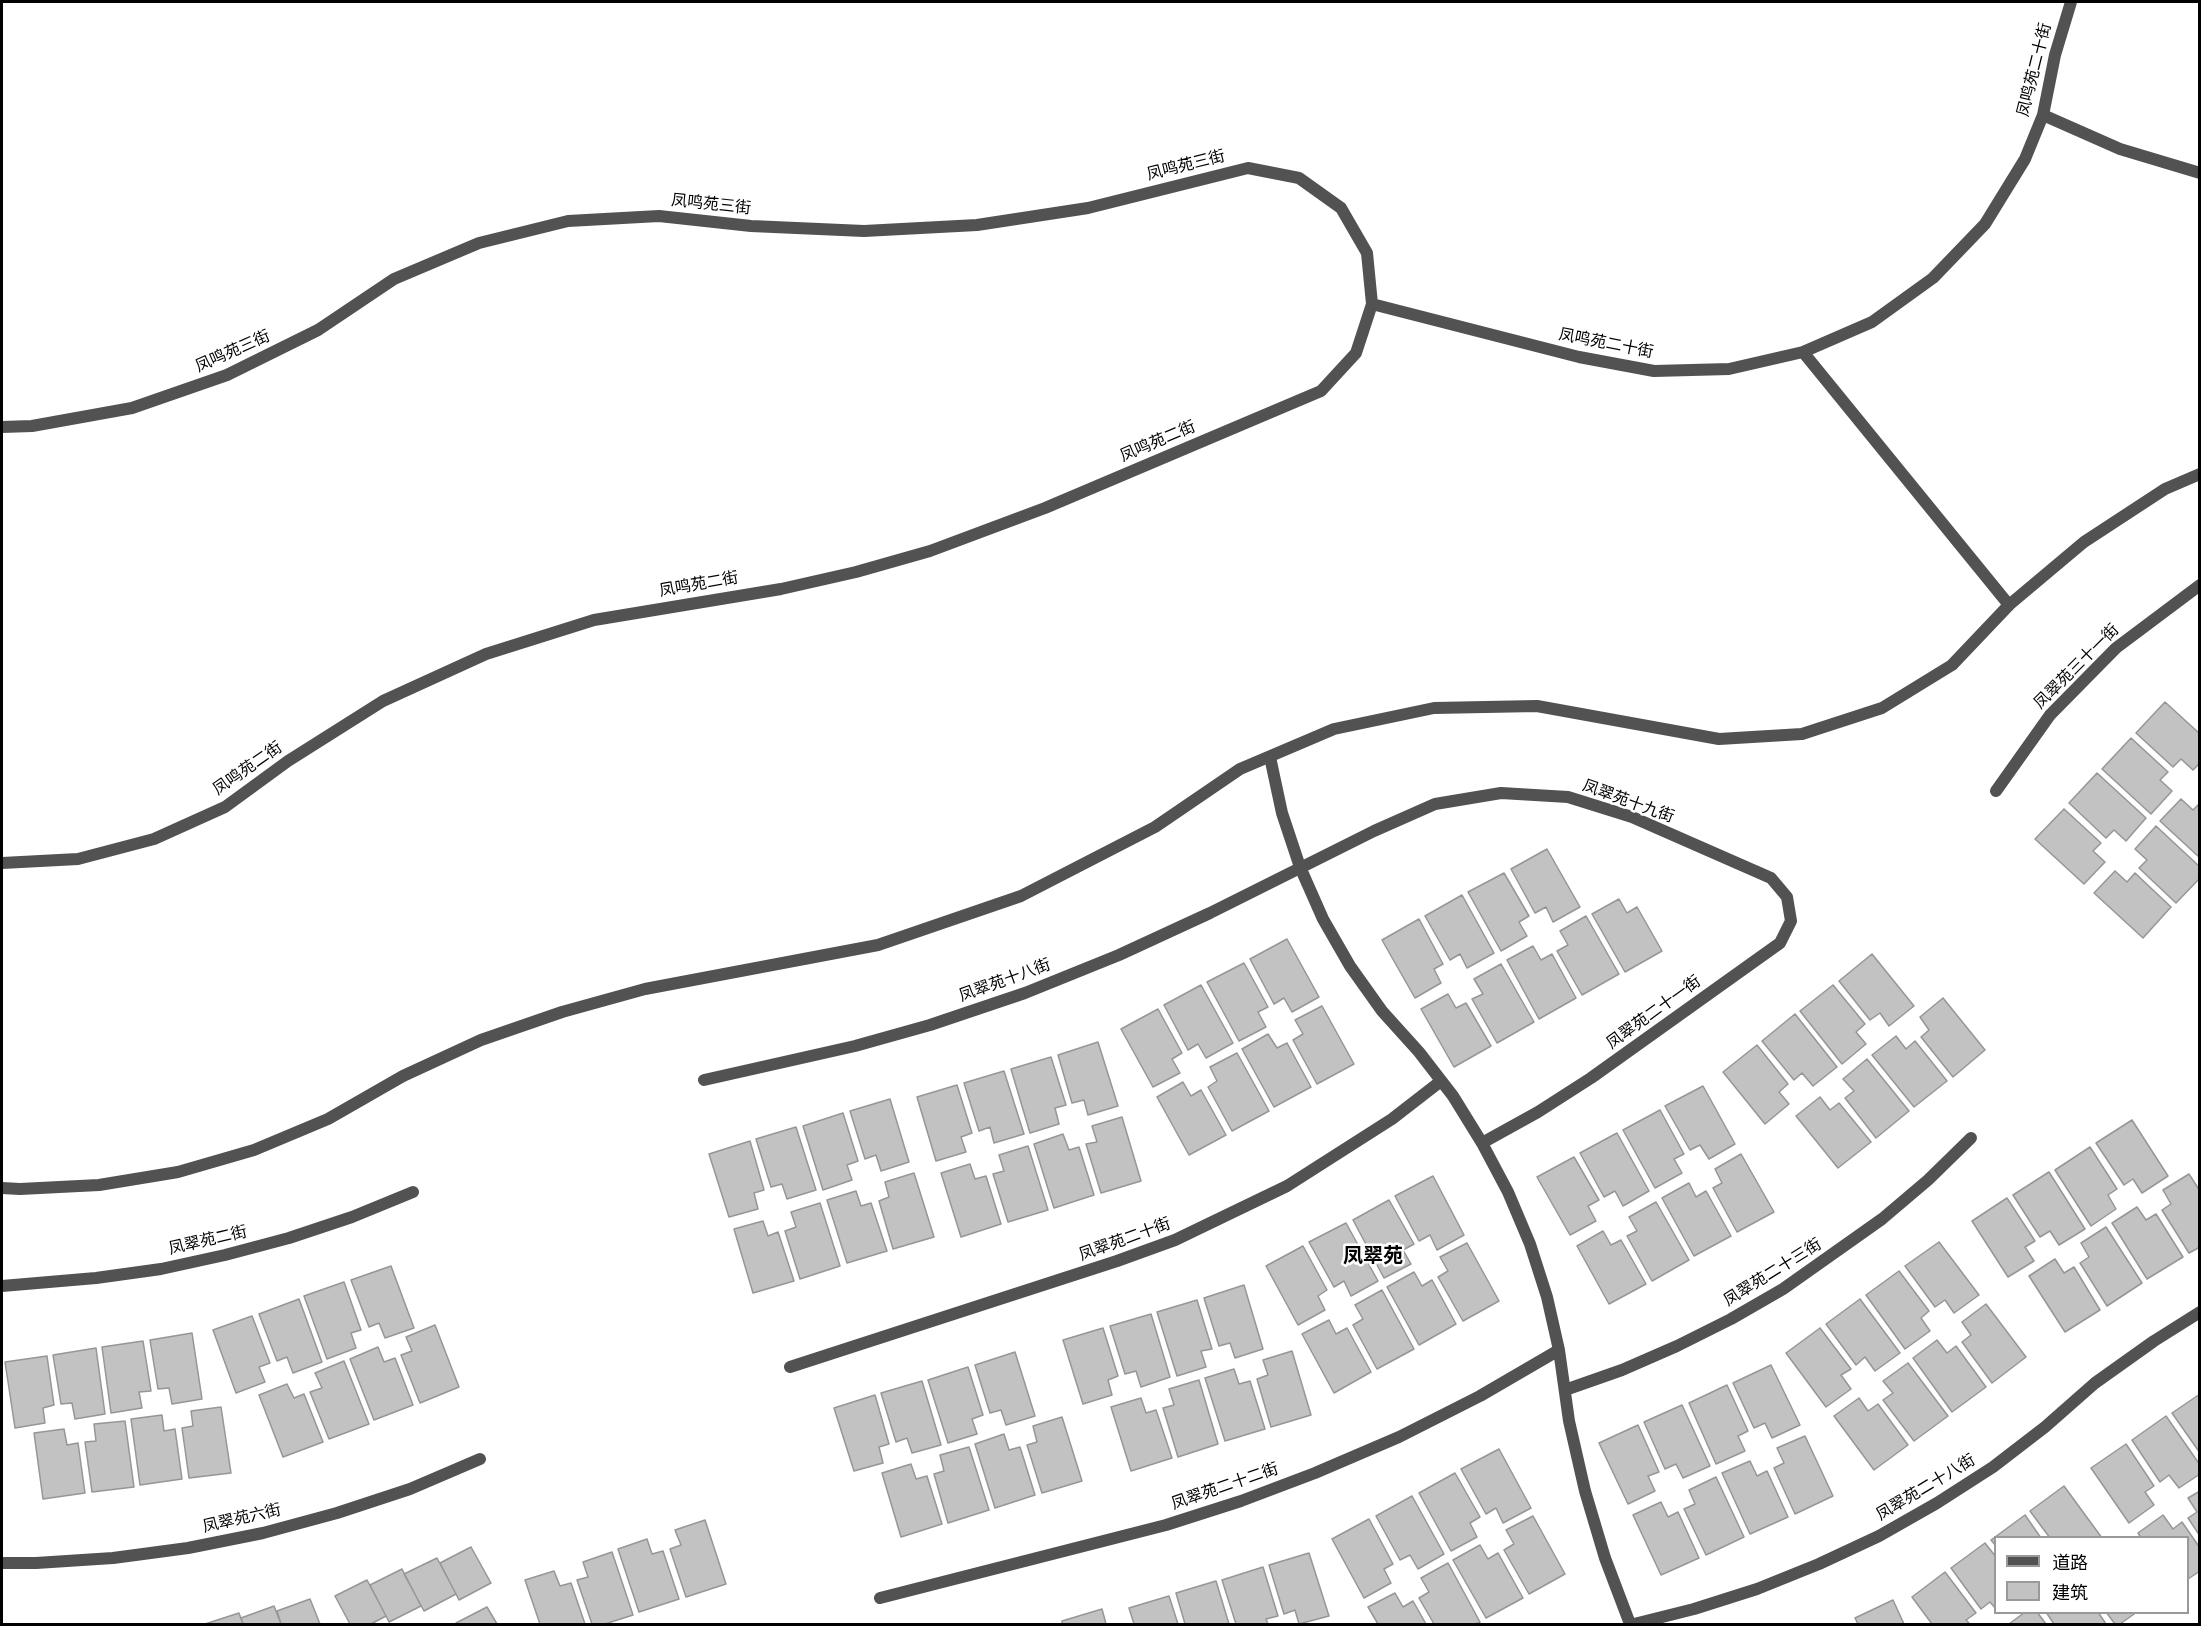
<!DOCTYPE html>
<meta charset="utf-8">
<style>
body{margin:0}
#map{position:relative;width:2201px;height:1626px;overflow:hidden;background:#fff;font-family:"DejaVu Sans","Noto Sans SC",sans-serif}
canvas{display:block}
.frame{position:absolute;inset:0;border:3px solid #000;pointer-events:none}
.legend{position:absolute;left:1994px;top:1536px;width:195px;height:78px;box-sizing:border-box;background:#fff;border:2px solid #999;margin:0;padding:8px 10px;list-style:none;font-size:18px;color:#000}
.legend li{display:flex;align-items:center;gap:12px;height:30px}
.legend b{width:30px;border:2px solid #999}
</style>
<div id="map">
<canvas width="2201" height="1626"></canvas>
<div class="frame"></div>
<ul class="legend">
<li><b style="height:8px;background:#525252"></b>道路</li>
<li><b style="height:16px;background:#c2c2c2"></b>建筑</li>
</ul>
</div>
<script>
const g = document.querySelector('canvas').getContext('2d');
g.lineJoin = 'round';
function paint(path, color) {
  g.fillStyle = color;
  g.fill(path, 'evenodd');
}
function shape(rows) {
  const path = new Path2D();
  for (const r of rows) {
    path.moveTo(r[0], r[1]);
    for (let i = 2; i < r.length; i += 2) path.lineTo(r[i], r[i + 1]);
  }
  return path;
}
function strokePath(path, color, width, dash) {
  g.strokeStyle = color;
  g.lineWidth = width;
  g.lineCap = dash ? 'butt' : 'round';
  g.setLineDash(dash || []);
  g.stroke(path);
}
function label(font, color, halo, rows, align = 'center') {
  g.font = font + ' "DejaVu Sans","Noto Sans SC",sans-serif';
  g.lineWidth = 5;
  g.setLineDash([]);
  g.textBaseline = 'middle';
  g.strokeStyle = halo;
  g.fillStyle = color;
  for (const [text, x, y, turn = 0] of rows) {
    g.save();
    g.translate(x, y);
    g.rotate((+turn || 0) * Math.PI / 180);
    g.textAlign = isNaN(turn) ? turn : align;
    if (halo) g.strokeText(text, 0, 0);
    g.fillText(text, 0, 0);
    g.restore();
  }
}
const building = shape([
 [2165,702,2200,734,2200,763,2193,770,2181,759,2173,767,2136,733,2165,702],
 [2131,738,2168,772,2160,780,2172,791,2151,814,2102,769,2131,738],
 [2097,773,2146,818,2126,841,2114,830,2106,838,2069,803,2097,773],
 [2181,799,2193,810,2200,803,2200,858,2160,821,2181,799],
 [2064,809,2101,843,2093,851,2105,862,2084,884,2035,839,2064,809],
 [2156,826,2200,867,2200,878,2176,903,2139,868,2147,860,2135,849,2156,826],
 [1547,849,1580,907,1553,922,1546,907,1535,913,1511,869,1547,849],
 [2115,871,2127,882,2135,873,2171,907,2143,938,2094,893,2115,871],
 [1504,873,1529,916,1519,922,1527,936,1501,951,1468,892,1504,873],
 [1462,895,1494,953,1467,968,1460,954,1450,960,1425,916,1462,895],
 [1619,899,1627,913,1637,907,1662,951,1625,972,1592,914,1619,899],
 [1586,916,1619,974,1582,995,1557,951,1568,945,1560,931,1586,916],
 [1419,919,1443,964,1434,969,1441,983,1415,998,1382,940,1419,919],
 [1287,939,1319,997,1292,1012,1284,998,1274,1004,1250,959,1287,939],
 [1533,946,1541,960,1552,954,1576,998,1539,1019,1507,960,1533,946],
 [1872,954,1914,1006,1889,1026,1880,1013,1870,1020,1839,981,1872,954],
 [1244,963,1268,1007,1258,1012,1266,1027,1239,1041,1207,982,1244,963],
 [1501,964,1534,1022,1497,1043,1472,999,1483,994,1474,979,1501,964],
 [1201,985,1233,1043,1206,1058,1198,1044,1188,1050,1164,1005,1201,985],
 [1833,985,1865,1024,1856,1032,1866,1044,1842,1064,1800,1011,1833,985],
 [1448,994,1456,1008,1466,1003,1491,1046,1454,1067,1421,1009,1448,994],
 [1943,998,1985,1050,1953,1077,1921,1037,1929,1030,1920,1017,1943,998],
 [1322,1006,1354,1064,1317,1084,1293,1040,1303,1034,1295,1020,1322,1006],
 [1158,1009,1182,1053,1172,1059,1180,1073,1153,1087,1121,1029,1158,1009],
 [1795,1014,1837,1067,1813,1086,1802,1073,1794,1080,1762,1041,1795,1014],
 [1268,1034,1277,1048,1287,1043,1311,1087,1274,1107,1242,1049,1268,1034],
 [1896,1036,1906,1049,1915,1041,1947,1081,1914,1107,1872,1055,1896,1036],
 [1098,1042,1118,1106,1088,1115,1084,1100,1072,1103,1058,1055,1098,1042],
 [1757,1045,1788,1084,1779,1092,1789,1104,1765,1124,1723,1072,1757,1045],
 [1237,1053,1269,1111,1232,1131,1208,1087,1217,1081,1210,1067,1237,1053],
 [1051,1057,1066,1105,1055,1108,1059,1124,1030,1133,1011,1069,1051,1057],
 [1867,1059,1909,1111,1876,1138,1845,1098,1854,1091,1843,1079,1867,1059],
 [1004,1071,1024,1134,994,1143,990,1127,979,1131,964,1083,1004,1071],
 [1183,1082,1191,1096,1201,1090,1226,1135,1189,1155,1157,1097,1183,1082],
 [957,1085,972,1133,961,1137,966,1152,936,1161,917,1097,957,1085],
 [1703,1086,1735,1144,1709,1159,1700,1145,1690,1150,1665,1106,1703,1086],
 [1820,1097,1830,1110,1839,1103,1871,1142,1838,1168,1796,1116,1820,1097],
 [890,1099,909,1162,881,1171,876,1155,865,1159,850,1111,890,1099],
 [1660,1110,1684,1154,1674,1159,1682,1173,1655,1188,1623,1130,1660,1110],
 [843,1113,858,1161,847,1165,852,1180,823,1190,803,1126,843,1113],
 [1122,1117,1141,1181,1101,1193,1086,1144,1097,1142,1092,1126,1122,1117],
 [2132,1120,2168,1176,2142,1193,2133,1179,2124,1185,2096,1143,2132,1120],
 [796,1127,816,1190,787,1199,782,1184,771,1187,756,1139,796,1127],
 [1617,1133,1649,1191,1623,1206,1615,1191,1604,1197,1580,1153,1617,1133],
 [1063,1134,1069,1150,1079,1147,1094,1195,1054,1208,1034,1144,1063,1134],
 [750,1141,764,1190,754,1193,758,1209,729,1217,709,1154,750,1141],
 [1028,1146,1048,1210,1008,1222,993,1174,1004,1171,999,1155,1028,1146],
 [2090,1147,2117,1189,2108,1195,2116,1209,2091,1226,2055,1170,2090,1147],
 [1741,1154,1774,1212,1737,1232,1713,1188,1722,1183,1715,1169,1741,1154],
 [1574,1157,1599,1200,1588,1206,1596,1221,1570,1235,1537,1177,1574,1157],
 [970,1164,975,1179,986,1176,1001,1224,961,1237,941,1173,970,1164],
 [2049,1172,2085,1229,2059,1245,2050,1231,2040,1237,2013,1195,2049,1172],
 [914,1173,934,1237,893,1249,879,1201,889,1197,885,1182,914,1173],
 [2189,1174,2200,1191,2200,1247,2189,1253,2162,1210,2171,1204,2163,1190,2189,1174],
 [1433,1176,1464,1235,1437,1250,1430,1235,1419,1241,1395,1196,1433,1176],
 [1689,1183,1696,1197,1706,1191,1731,1236,1694,1256,1662,1198,1689,1183],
 [856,1191,861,1206,871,1203,887,1251,847,1263,827,1200,856,1191],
 [2007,1198,2035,1241,2025,1247,2034,1261,2008,1277,1972,1221,2007,1198],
 [1389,1200,1414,1244,1403,1250,1411,1264,1384,1278,1353,1220,1389,1200],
 [1656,1202,1689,1260,1652,1281,1627,1236,1637,1231,1629,1217,1656,1202],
 [820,1203,840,1266,800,1279,785,1231,796,1227,791,1212,820,1203],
 [2137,1207,2146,1220,2156,1214,2183,1257,2147,1279,2112,1223,2137,1207],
 [763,1221,768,1236,778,1232,794,1281,753,1293,734,1229,763,1221],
 [1346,1223,1378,1281,1351,1296,1344,1281,1334,1287,1309,1242,1346,1223],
 [2106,1227,2142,1283,2107,1306,2080,1263,2089,1257,2081,1243,2106,1227],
 [1603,1231,1611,1245,1621,1240,1646,1284,1609,1304,1577,1246,1603,1231],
 [1939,1242,1979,1295,1954,1313,1945,1300,1935,1307,1905,1266,1939,1242],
 [1467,1243,1499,1301,1463,1321,1438,1277,1448,1271,1440,1257,1467,1243],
 [1303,1246,1327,1290,1318,1296,1325,1310,1298,1325,1266,1266,1303,1246],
 [2055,1259,2064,1273,2074,1267,2100,1310,2065,1332,2029,1276,2055,1259],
 [391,1266,414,1328,385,1338,379,1323,369,1327,351,1280,391,1266],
 [1899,1271,1929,1311,1921,1318,1930,1331,1905,1349,1866,1295,1899,1271],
 [1414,1272,1422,1286,1432,1280,1456,1324,1419,1345,1387,1287,1414,1272],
 [344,1282,361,1330,351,1333,356,1348,327,1359,304,1296,344,1282],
 [1244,1285,1263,1349,1235,1358,1230,1343,1219,1346,1204,1298,1244,1285],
 [1382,1290,1414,1349,1377,1369,1353,1325,1363,1319,1355,1305,1382,1290],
 [299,1299,322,1362,293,1373,287,1357,277,1361,259,1314,299,1299],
 [1860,1299,1900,1353,1875,1371,1865,1357,1856,1365,1826,1324,1860,1299],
 [1197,1300,1212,1349,1201,1351,1206,1367,1177,1376,1157,1312,1197,1300],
 [1986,1304,2026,1357,1992,1383,1962,1342,1971,1335,1962,1322,1986,1304],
 [1151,1314,1170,1377,1141,1387,1136,1371,1125,1374,1110,1326,1151,1314],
 [252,1316,270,1363,259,1367,265,1382,236,1393,213,1330,252,1316],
 [1329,1320,1336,1334,1347,1328,1371,1372,1334,1393,1302,1334,1329,1320],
 [435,1325,459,1387,420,1403,401,1355,412,1351,406,1337,435,1325],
 [1103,1328,1118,1376,1108,1380,1112,1395,1083,1404,1063,1340,1103,1328],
 [1820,1328,1851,1369,1841,1375,1851,1389,1826,1407,1786,1353,1820,1328],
 [192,1333,202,1399,172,1404,169,1388,158,1389,150,1340,192,1333],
 [1937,1340,1947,1353,1956,1346,1986,1387,1952,1412,1913,1358,1937,1340],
 [143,1341,151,1391,139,1392,142,1408,111,1413,102,1347,143,1341],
 [378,1347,384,1362,395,1358,413,1405,374,1420,350,1359,378,1347],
 [96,1348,105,1414,75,1419,72,1403,61,1404,53,1355,96,1348],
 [1292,1351,1311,1415,1271,1427,1257,1379,1268,1375,1263,1360,1292,1351],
 [1015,1352,1035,1416,1006,1425,1001,1410,990,1413,975,1365,1015,1352],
 [47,1356,54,1405,43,1408,45,1423,15,1428,5,1362,47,1356],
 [344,1361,369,1424,329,1439,310,1392,322,1388,315,1373,344,1361],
 [1908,1363,1948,1416,1914,1441,1883,1400,1893,1393,1883,1381,1908,1363],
 [1771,1365,1800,1425,1772,1438,1765,1423,1754,1428,1733,1383,1771,1365],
 [968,1367,983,1415,972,1419,977,1434,948,1443,928,1380,968,1367],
 [1234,1369,1239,1384,1250,1381,1265,1429,1225,1441,1205,1378,1234,1369],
 [1199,1380,1218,1444,1178,1457,1163,1408,1174,1405,1169,1389,1199,1380],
 [922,1381,941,1445,912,1453,907,1438,896,1442,881,1393,922,1381],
 [287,1384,294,1398,304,1394,323,1442,283,1457,259,1395,287,1384],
 [1727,1385,1748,1431,1738,1436,1745,1451,1716,1464,1689,1403,1727,1385],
 [2200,1394,2200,1453,2172,1413,2200,1394],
 [875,1395,889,1444,879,1447,883,1463,854,1471,834,1408,875,1395],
 [1141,1398,1146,1413,1156,1410,1172,1458,1131,1471,1111,1407,1141,1398],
 [1859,1398,1868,1411,1878,1404,1908,1445,1874,1470,1834,1416,1859,1398],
 [1682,1405,1710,1466,1683,1478,1676,1464,1665,1469,1644,1422,1682,1405],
 [221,1407,231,1473,189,1478,182,1428,193,1426,191,1411,221,1407],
 [162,1415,164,1431,175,1429,182,1479,140,1485,131,1419,162,1415],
 [2166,1416,2200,1465,2200,1474,2179,1488,2169,1475,2160,1482,2132,1440,2166,1416],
 [1062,1417,1082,1481,1042,1493,1027,1445,1037,1442,1033,1426,1062,1417],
 [125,1421,134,1487,92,1492,85,1442,96,1441,94,1424,125,1421],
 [1638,1425,1659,1472,1648,1476,1655,1491,1628,1504,1599,1443,1638,1425],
 [64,1429,67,1445,78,1443,85,1493,43,1499,34,1433,64,1429],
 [1004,1434,1009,1450,1020,1447,1035,1495,995,1508,975,1444,1004,1434],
 [1805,1436,1833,1496,1795,1514,1774,1468,1784,1463,1777,1448,1805,1436],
 [2126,1444,2154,1486,2145,1492,2154,1505,2129,1523,2091,1468,2126,1444],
 [969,1447,989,1510,948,1523,934,1474,944,1471,940,1455,969,1447],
 [1499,1449,1531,1508,1503,1523,1496,1508,1486,1514,1461,1469,1499,1449],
 [1750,1461,1757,1476,1767,1471,1788,1517,1750,1534,1722,1473,1750,1461],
 [911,1464,916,1479,927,1476,942,1524,901,1537,882,1473,911,1464],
 [1455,1473,1480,1517,1470,1523,1477,1537,1451,1551,1419,1493,1455,1473],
 [1716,1477,1744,1537,1706,1555,1684,1509,1695,1504,1689,1490,1716,1477],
 [2064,1486,2102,1538,2050,1538,2030,1511,2064,1486],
 [2200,1491,2200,1536,2188,1518,2197,1512,2188,1498,2200,1491],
 [1412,1496,1444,1554,1418,1569,1410,1555,1400,1560,1376,1516,1412,1496],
 [1661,1502,1668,1517,1678,1512,1699,1558,1661,1575,1633,1515,1661,1502],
 [2025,1515,2041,1538,1996,1538,1996,1546,1991,1540,2025,1515],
 [2163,1515,2173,1529,2182,1522,2200,1548,2200,1571,2188,1579,2188,1538,2141,1538,2138,1533,2163,1515],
 [1533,1516,1565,1574,1529,1594,1504,1550,1514,1544,1506,1530,1533,1516],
 [1369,1519,1393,1564,1384,1569,1391,1583,1364,1598,1332,1539,1369,1519],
 [705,1520,726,1584,686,1597,670,1549,681,1545,675,1530,705,1520],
 [647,1539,652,1554,663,1551,679,1599,639,1612,618,1549,647,1539],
 [1985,1543,1996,1557,1996,1609,1990,1602,1981,1609,1951,1568,1985,1543],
 [1480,1545,1488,1559,1498,1553,1523,1598,1486,1618,1453,1560,1480,1545],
 [471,1547,491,1583,459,1600,440,1563,471,1547],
 [612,1552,633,1615,605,1624,592,1624,577,1580,588,1577,583,1562,612,1552],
 [1309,1553,1329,1616,1299,1624,1295,1610,1284,1614,1269,1565,1309,1553],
 [437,1558,456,1594,424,1611,404,1574,437,1558],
 [1448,1563,1480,1622,1475,1624,1434,1624,1419,1598,1429,1592,1421,1578,1448,1563],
 [1263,1567,1278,1616,1266,1619,1268,1624,1236,1624,1222,1580,1263,1567],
 [402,1569,421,1606,389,1622,370,1585,402,1569],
 [554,1571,560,1586,571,1583,585,1624,540,1624,525,1580,554,1571],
 [1945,1572,1976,1613,1966,1620,1970,1624,1932,1624,1912,1597,1945,1572],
 [367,1580,386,1616,371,1624,350,1624,335,1596,367,1580],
 [1216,1581,1229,1624,1185,1624,1176,1593,1216,1581],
 [1395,1593,1403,1607,1413,1601,1426,1624,1378,1624,1368,1607,1395,1593],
 [1169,1596,1178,1624,1134,1624,1129,1608,1169,1596],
 [310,1599,320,1624,281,1624,277,1611,310,1599],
 [1893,1600,1904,1624,1858,1624,1855,1618,1893,1600],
 [274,1606,281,1624,243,1624,241,1618,274,1606],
 [487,1607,497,1624,456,1624,456,1623,487,1607],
 [1102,1609,1106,1624,1062,1624,1062,1621,1102,1609],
 [2025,1612,2037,1612,2046,1624,2009,1624,2025,1612],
 [2046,1612,2098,1612,2106,1624,2054,1624,2046,1612],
 [2106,1612,2137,1612,2120,1624,2115,1624,2106,1612],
 [239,1613,243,1624,205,1624,239,1613]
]);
const lane = shape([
 [2043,115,2120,149,2200,173],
 [1372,304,1579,357,1654,371,1729,369,1803,352,1872,322,1933,278,1985,224,2025,159,2043,115,2055,55,2071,2],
 [1803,352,2009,605],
 [2,427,32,426,132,408,227,375,318,330,394,279,479,243,568,221,659,216,751,226,864,231,977,225,1088,208,1248,168,1299,178,1341,208,1367,253,1372,304,1356,353,1321,391,1045,508,930,551,856,572,781,589,594,620,486,654,383,701,288,761,225,807,154,839,78,859,2,863],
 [1270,757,1282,813,1300,867,1323,919,1350,966,1382,1011,1419,1052,1453,1096,1482,1143,1508,1192,1530,1244,1547,1297,1559,1350,1569,1421,1585,1491,1605,1558,1630,1624],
 [1996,791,2050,715,2116,648,2200,585],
 [704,1080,855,1046,930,1025,1025,993,1119,955,1210,913,1374,831,1435,804,1501,793,1568,797,1632,817,1771,878,1787,897,1791,921,1780,943,1591,1078,1538,1112,1482,1143],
 [2,1286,96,1278,161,1269,225,1255,289,1238,352,1217,413,1192],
 [790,1367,1117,1261,1175,1240,1287,1186,1392,1119,1441,1081],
 [1565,1390,1622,1370,1677,1346,1731,1319,1783,1289,1882,1219,1928,1180,1971,1138],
 [2,1563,36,1563,113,1558,188,1548,263,1533,337,1513,410,1489,480,1459],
 [880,1598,1166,1525,1241,1501,1315,1473,1399,1437,1480,1396,1559,1350],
 [1634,1624,1694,1609,1757,1589,1819,1564,1879,1536,1937,1503,1993,1467,2045,1427,2095,1383,2154,1341,2200,1312]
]);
const street = shape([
 [2,1188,20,1189,99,1185,178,1172,254,1150,328,1119,403,1076,481,1040,562,1012,645,989,878,945,1021,896,1155,827,1240,769,1334,729,1434,708,1537,706,1719,739,1802,734,1882,708,1952,665,2009,605,2084,542,2165,489,2200,474]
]);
const streetNames = [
 ["凤鸣苑二十街",2035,70,-76],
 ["凤鸣苑三街",1186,166,-14],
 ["凤鸣苑三街",711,205,6],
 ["凤鸣苑二十街",1606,344,11],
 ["凤鸣苑三街",233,352,-24],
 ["凤鸣苑二街",1158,442,-23],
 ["凤鸣苑二街",699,585,-10],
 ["凤翠苑三十一街",2077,667,-45],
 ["凤鸣苑二街",248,769,-35],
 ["凤翠苑十九街",1628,802,20],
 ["凤翠苑十八街",1005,981,-20],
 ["凤翠苑二十一街",1654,1013,-36],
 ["凤翠苑二十街",1125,1240,-20],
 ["凤翠苑二街",208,1241,-13],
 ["凤翠苑二十三街",1773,1273,-32],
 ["凤翠苑二十二街",1225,1487,-19],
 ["凤翠苑二十八街",1926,1488,-31],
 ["凤翠苑六街",242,1519,-13]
];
const quarterNames = [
 ["凤翠苑",1373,1257]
];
paint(building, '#c2c2c2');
strokePath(building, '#969696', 1.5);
strokePath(lane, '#525252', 12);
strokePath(street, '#525252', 12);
label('16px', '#000', '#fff', streetNames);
label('bold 20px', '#000', '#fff', quarterNames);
</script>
